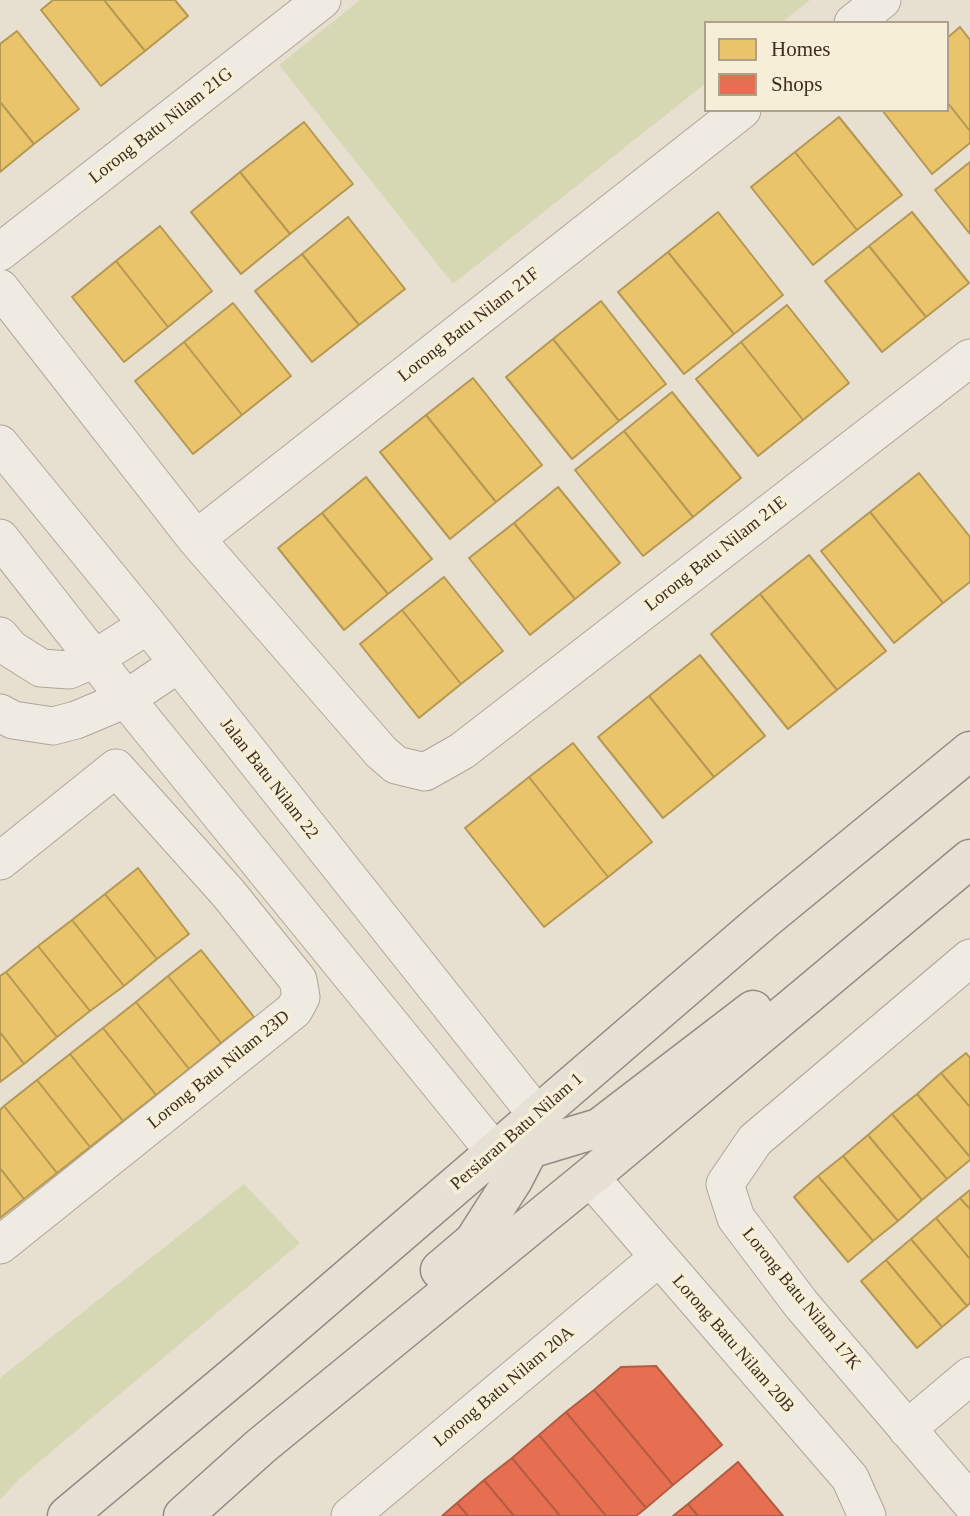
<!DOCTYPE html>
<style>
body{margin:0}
#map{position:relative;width:970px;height:1516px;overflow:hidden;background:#e7e0d1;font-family:"Times New Roman",serif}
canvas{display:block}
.legend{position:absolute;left:704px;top:21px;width:245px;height:91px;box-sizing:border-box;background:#f7eed8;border:2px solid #ada18e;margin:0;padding:9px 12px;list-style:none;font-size:21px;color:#3d2e20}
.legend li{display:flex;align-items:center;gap:14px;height:35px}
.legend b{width:35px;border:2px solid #ada18e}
</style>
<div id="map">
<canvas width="970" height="1516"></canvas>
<ul class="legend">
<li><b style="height:19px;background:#e9c46a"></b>Homes</li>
<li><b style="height:19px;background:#e76f51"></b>Shops</li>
</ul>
</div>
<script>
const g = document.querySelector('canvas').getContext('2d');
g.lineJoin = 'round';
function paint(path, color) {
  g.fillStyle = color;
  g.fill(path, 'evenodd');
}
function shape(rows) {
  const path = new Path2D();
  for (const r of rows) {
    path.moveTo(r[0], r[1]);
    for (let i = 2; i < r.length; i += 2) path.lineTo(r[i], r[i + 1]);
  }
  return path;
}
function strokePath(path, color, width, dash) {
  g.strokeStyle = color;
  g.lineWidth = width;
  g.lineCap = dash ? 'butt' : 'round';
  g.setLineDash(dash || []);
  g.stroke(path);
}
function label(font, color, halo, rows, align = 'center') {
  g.font = font + ' "Times New Roman",serif';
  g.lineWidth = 7;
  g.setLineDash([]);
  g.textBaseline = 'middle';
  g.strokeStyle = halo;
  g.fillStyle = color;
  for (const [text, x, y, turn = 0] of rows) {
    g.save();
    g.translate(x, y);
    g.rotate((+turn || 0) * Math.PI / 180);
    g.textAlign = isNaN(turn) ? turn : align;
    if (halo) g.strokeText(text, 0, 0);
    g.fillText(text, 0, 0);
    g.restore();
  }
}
const green = shape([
 [360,0,810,0,781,23,706,23,706,83,453,284,279,65],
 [244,1184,300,1243,20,1478,0,1500,0,1378]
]);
const homes = shape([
 [53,0,104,0,145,51,101,86,41,10,53,0],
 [104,0,175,0,188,16,145,51,104,0],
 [960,27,970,40,970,131,947,102,947,38,960,27],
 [17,31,79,109,34,144,0,102,0,44,17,31],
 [0,102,34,144,0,172,0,102],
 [947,102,970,131,970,143,932,174,882,110,947,110,947,102],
 [839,117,902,195,857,230,795,152,839,117],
 [304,122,353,184,290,234,240,172,304,122],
 [795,152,857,230,813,265,751,187,795,152],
 [970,162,970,234,935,190,970,162],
 [240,172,290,234,241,274,191,212,240,172],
 [718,212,783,295,734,334,668,252,718,212],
 [912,212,969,283,926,317,869,246,912,212],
 [348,217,405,289,359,325,302,254,348,217],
 [160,226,212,291,168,327,116,261,160,226],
 [869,246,926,317,882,352,825,281,869,246],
 [668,252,734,334,684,374,618,292,668,252],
 [302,254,359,325,312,362,255,291,302,254],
 [116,261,168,327,124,362,72,297,116,261],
 [601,301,666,384,619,421,553,339,601,301],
 [233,303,291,376,242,415,184,342,233,303],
 [787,305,849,383,803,420,741,342,787,305],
 [553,339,619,421,572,459,506,377,553,339],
 [184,342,242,415,193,454,135,381,184,342],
 [741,342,803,420,758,456,696,379,741,342],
 [473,378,542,465,496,502,426,415,473,378],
 [672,392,741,478,693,517,624,431,672,392],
 [426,415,496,502,450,539,380,452,426,415],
 [624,431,693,517,643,556,575,470,624,431],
 [919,473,970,537,970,582,943,603,870,512,919,473],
 [366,477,432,559,388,594,322,513,366,477],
 [558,487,620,563,575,599,514,523,558,487],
 [870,512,943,603,894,643,821,551,870,512],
 [322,513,388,594,344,630,278,548,322,513],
 [514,523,575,599,530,635,469,558,514,523],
 [809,555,886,651,837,690,760,594,809,555],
 [444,577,503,651,461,684,402,610,444,577],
 [760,594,837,690,788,729,711,634,760,594],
 [402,610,461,684,419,718,360,644,402,610],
 [700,655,765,736,714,777,649,696,700,655],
 [649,696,714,777,663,818,598,737,649,696],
 [573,743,652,842,608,877,529,777,573,743],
 [529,777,608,877,544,927,465,828,529,777],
 [138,868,189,934,157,959,105,894,138,868],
 [105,894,157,959,124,986,72,920,105,894],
 [72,920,124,986,90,1011,38,946,72,920],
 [38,946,90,1011,57,1037,6,972,38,946],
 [201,950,254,1017,221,1043,168,976,201,950],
 [6,972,57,1037,24,1064,0,1032,0,976,6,972],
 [168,976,221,1043,189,1069,136,1002,168,976],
 [136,1002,189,1069,156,1095,103,1028,136,1002],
 [103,1028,156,1095,123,1121,70,1054,103,1028],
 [0,1032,24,1064,0,1082,0,1032],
 [966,1053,970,1058,970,1107,941,1073,966,1053],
 [70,1054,123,1121,90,1147,37,1080,70,1054],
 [941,1073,970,1107,970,1157,917,1094,941,1073],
 [37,1080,90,1147,57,1173,4,1106,37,1080],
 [917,1094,970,1157,970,1160,947,1179,892,1114,917,1094],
 [4,1106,57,1173,24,1199,0,1168,0,1110,4,1106],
 [892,1114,947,1179,922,1200,868,1135,892,1114],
 [868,1135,922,1200,898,1221,843,1156,868,1135],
 [843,1156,898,1221,873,1241,818,1176,843,1156],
 [0,1168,24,1199,0,1218,0,1168],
 [818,1176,873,1241,848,1262,794,1197,818,1176],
 [970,1190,970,1209,960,1198,970,1190],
 [960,1198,970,1209,970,1259,936,1218,960,1198],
 [936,1218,970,1259,970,1303,967,1306,911,1239,936,1218],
 [911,1239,967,1306,942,1327,886,1260,911,1239],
 [886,1260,942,1327,917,1348,861,1281,886,1260]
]);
const shops = shape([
 [656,1366,722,1445,673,1485,594,1390,621,1367,656,1366],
 [594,1390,673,1485,646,1508,566,1412,594,1390],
 [566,1412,646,1508,636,1516,606,1516,539,1435,566,1412],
 [539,1435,606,1516,560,1516,512,1458,539,1435],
 [512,1458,560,1516,514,1516,484,1480,512,1458],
 [738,1462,783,1516,698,1516,688,1504,738,1462],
 [484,1480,514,1516,468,1516,457,1503,484,1480],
 [457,1503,468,1516,442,1516,457,1503],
 [688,1504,698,1516,673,1516,688,1504]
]);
const minor = shape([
 [853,23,882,0],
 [0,252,322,0],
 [0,288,196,539,381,752,396,765,425,772,462,751,970,358],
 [0,444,148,625,537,1115],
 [0,538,126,699,494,1151],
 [196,539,742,110],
 [0,636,11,649,41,668,69,670,94,659,148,625],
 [0,713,13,720,53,726,76,720,126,699,178,664],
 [0,861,116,768,228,893,298,980,301,997,294,1010,0,1245],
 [970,958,755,1140,725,1184,736,1218,801,1304,970,1502],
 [590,1177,850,1478,867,1516],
 [907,1429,970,1376],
 [350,1516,658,1258]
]);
const major = shape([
 [510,1150,529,1149,599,1128,753,1010],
 [440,1270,474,1241,513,1180,529,1149,537,1115],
 [67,1516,245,1367,764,920,970,751],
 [183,1516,261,1446,590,1177,970,859]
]);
const streetNames = [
 ["Lorong Batu Nilam 21G",161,126,-38],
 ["Lorong Batu Nilam 21F",469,325,-38],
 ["Lorong Batu Nilam 21E",716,554,-38],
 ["Jalan Batu Nilam 22",269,779,52],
 ["Lorong Batu Nilam 23D",219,1070,-39],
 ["Persiaran Batu Nilam 1",517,1132,-41],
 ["Lorong Batu Nilam 17K",801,1299,51],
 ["Lorong Batu Nilam 20B",733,1344,49],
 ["Lorong Batu Nilam 20A",504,1387,-40]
];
paint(green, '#d6d7b3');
paint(homes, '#e9c46a');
strokePath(homes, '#b59754', 2);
paint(shops, '#e76f51');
strokePath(shops, '#b45c42', 2);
strokePath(minor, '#ada599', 39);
strokePath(major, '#928b80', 41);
strokePath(minor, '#efebe3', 37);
strokePath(major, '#e6e1d4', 38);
label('18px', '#3d2e20', '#f7eed8', streetNames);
</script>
